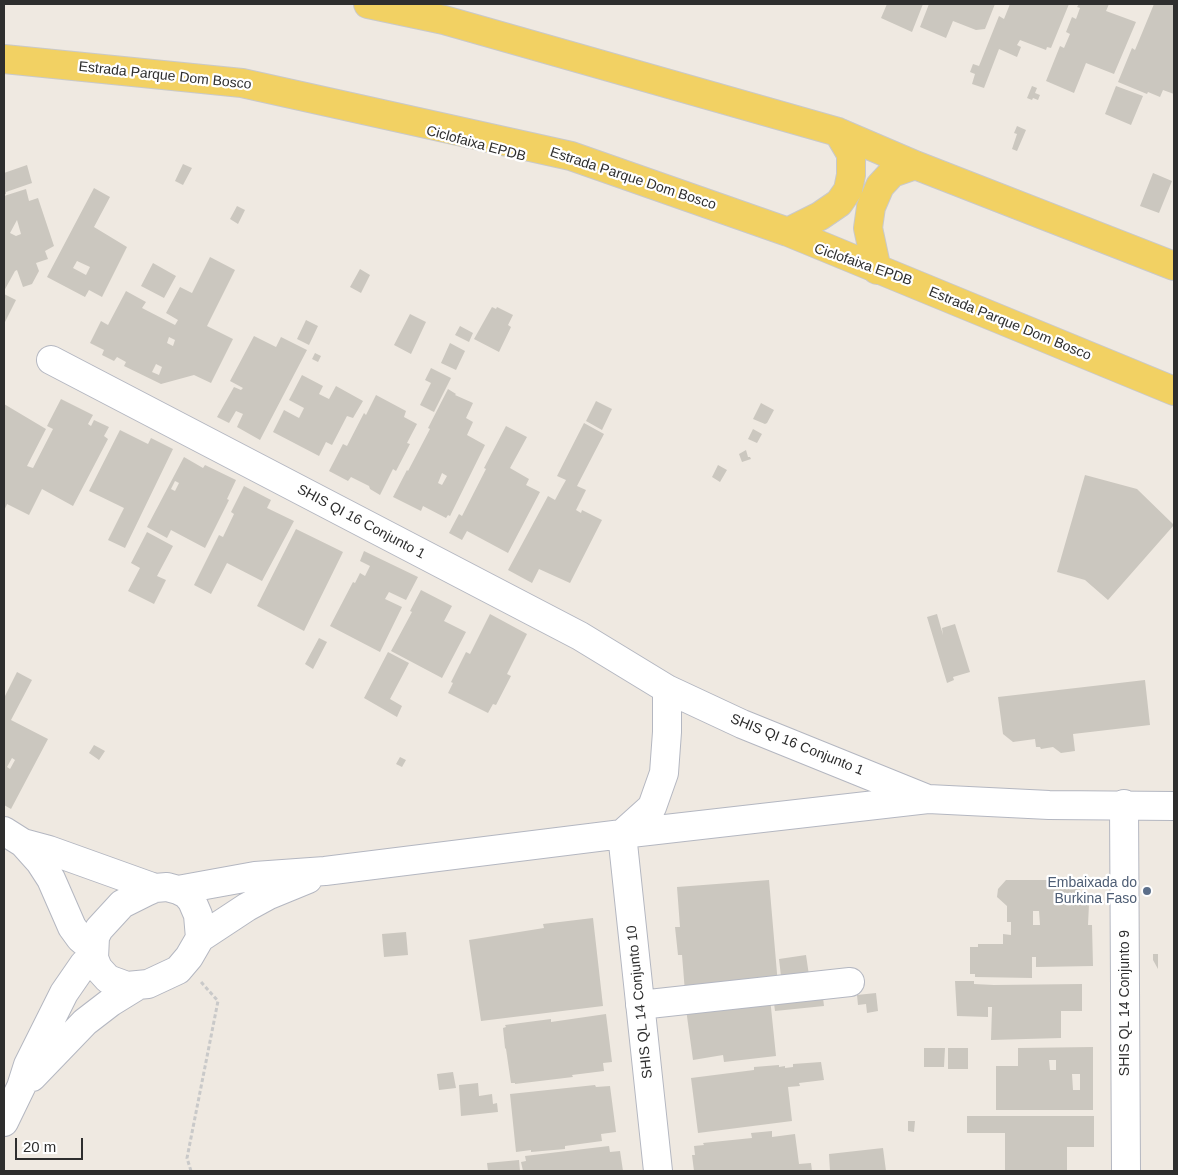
<!DOCTYPE html>
<style>
body{margin:0}
#map{position:relative;width:1178px;height:1175px;overflow:hidden;background:#efe9e1;font-family:Arial,sans-serif}
canvas{display:block}
.frame{position:absolute;inset:0;border:5px solid #2e2e2e;pointer-events:none}
.scale{position:absolute;left:15px;top:1138px;width:68px;height:22px;box-sizing:border-box;border:2px solid #2e2e2e;border-top:0;padding-left:6px;font-size:15px;line-height:18px;white-space:nowrap;color:#2e2e2e;-webkit-text-stroke:4px #fff;paint-order:stroke}
</style>
<div id="map">
<canvas width="1178" height="1175"></canvas>
<div class="frame"></div>
<div class="scale">20 m</div>
</div>
<script>
const g = document.querySelector('canvas').getContext('2d');
g.lineJoin = 'round';
function paint(path, color) {
  g.fillStyle = color;
  g.fill(path, 'evenodd');
}
function shape(rows) {
  const path = new Path2D();
  for (const r of rows) {
    path.moveTo(r[0], r[1]);
    for (let i = 2; i < r.length; i += 2) path.lineTo(r[i], r[i + 1]);
  }
  return path;
}
function strokePath(path, color, width, dash) {
  g.strokeStyle = color;
  g.lineWidth = width;
  g.lineCap = dash ? 'butt' : 'round';
  g.setLineDash(dash || []);
  g.stroke(path);
}
function label(font, color, halo, rows, align = 'center') {
  g.font = font + ' Arial,sans-serif';
  g.lineWidth = 4.5;
  g.setLineDash([]);
  g.textBaseline = 'middle';
  g.strokeStyle = halo;
  g.fillStyle = color;
  for (const [text, x, y, turn = 0] of rows) {
    g.save();
    g.translate(x, y);
    g.rotate((+turn || 0) * Math.PI / 180);
    g.textAlign = isNaN(turn) ? turn : align;
    if (halo) g.strokeText(text, 0, 0);
    g.fillText(text, 0, 0);
    g.restore();
  }
}
const building = shape([
 [887,4,923,4,912,32,881,18],
 [929,4,995,4,985,29,976,30,953,21,946,38,920,27],
 [1010,4,1069,4,1051,48,1047,47,1046,50,1020,40,1017,45,1021,47,1017,57,999,49,984,88,972,84,975,74,970,72,973,64,979,66,999,16,1004,19],
 [1079,4,1109,4,1106,11,1136,22,1114,74,1086,63,1074,93,1046,81,1060,46,1064,48,1070,34,1066,32,1072,17,1076,19,1080,8,1077,7],
 [1154,4,1174,5,1174,94,1163,90,1160,97,1148,92,1147,94,1118,82,1132,48,1135,50],
 [1032,86,1037,88,1035,93,1040,95,1038,100,1033,98,1032,100,1027,98],
 [1116,86,1143,96,1131,125,1105,114],
 [1017,126,1026,130,1017,151,1012,149,1017,134,1014,133],
 [183,164,192,168,183,185,175,181],
 [27,165,32,183,6,192,6,194,4,195,4,173],
 [1153,173,1172,181,1159,213,1140,206],
 [94,188,110,197,94,227,127,247,102,297,89,290,85,297,47,277],
 [77,261,90,267,86,275,73,268],
 [26,189,29,201,38,198,54,246,45,251,48,259,36,263,39,271,32,284,23,287,17,270,15,271,4,291,4,196],
 [17,220,21,234,16,236,10,233],
 [237,206,245,210,238,224,230,219],
 [210,257,235,270,207,326,233,339,211,383,194,375,161,384,124,366,126,362,117,357,114,361,102,355,104,350,90,343,101,321,108,325,126,291,146,302,142,308,175,325,178,320,166,313,180,287,192,293],
 [169,337,175,340,173,346,167,343],
 [156,364,162,367,159,375,152,372],
 [153,263,176,276,164,298,141,286],
 [360,269,370,275,361,293,350,287],
 [4,294,16,300,4,324],
 [492,307,496,309,497,307,513,315,508,325,511,327,499,352,474,339],
 [410,314,426,322,411,354,394,345],
 [306,320,318,326,309,345,297,339],
 [460,326,473,333,469,342,455,335],
 [254,336,276,347,281,337,307,350,260,440,237,427,243,414,236,411,229,423,217,417,234,387,241,390,243,388,230,381],
 [450,343,465,351,456,370,441,363],
 [315,353,321,356,318,362,312,359],
 [431,368,451,378,434,412,420,405,431,383,425,380],
 [302,375,323,386,319,394,329,399,336,386,363,401,353,418,347,416,332,445,326,442,319,456,273,432,284,410,299,418,304,408,289,400],
 [448,389,456,394,455,395,473,403,466,418,473,422,467,435,485,445,450,516,448,515,446,518,423,506,421,511,393,497,407,470,408,471,430,429,428,428],
 [442,473,447,476,442,485,438,483],
 [376,395,406,411,404,417,417,424,407,443,410,444,396,471,393,469,380,495,370,489,369,486,351,477,348,481,329,471,343,444,347,446,364,413,366,415],
 [61,399,93,415,88,424,91,426,94,420,109,427,104,436,108,439,73,506,42,489,29,515,7,504,4,511,4,404,46,429,27,466,33,468,53,429,47,426],
 [596,401,612,409,602,430,586,421],
 [761,403,774,410,767,423,765,424,753,419],
 [584,423,604,434,577,486,586,490,576,510,581,513,582,510,602,520,570,583,539,569,532,583,508,570,548,496,555,500,562,487,566,480,557,476],
 [506,426,527,437,510,468,529,479,526,485,540,492,508,553,467,531,462,540,449,533,459,514,462,516,486,469,484,468],
 [753,429,762,434,757,443,748,439],
 [120,430,148,444,151,438,173,449,125,548,108,540,124,508,89,491],
 [746,450,748,457,750,457,751,459,742,462,739,454],
 [184,457,203,468,205,465,236,480,227,499,229,500,205,548,171,530,167,538,147,527],
 [175,481,179,483,175,491,171,489],
 [718,465,727,470,720,482,712,477],
 [1085,475,1137,489,1174,525,1108,600,1085,580,1057,572],
 [244,486,271,500,267,508,294,521,262,581,227,563,211,594,194,585,219,535,223,537,234,514,231,512],
 [296,529,343,552,304,631,257,606],
 [147,532,173,546,157,576,166,580,154,604,128,591,140,568,131,563],
 [364,551,418,577,406,600,389,592,385,599,402,607,380,652,330,626,353,582,355,583,360,573,365,576,370,566,360,561],
 [421,590,452,606,444,621,466,632,442,678,391,651,412,612,410,611],
 [490,614,527,634,507,674,511,676,496,705,493,704,488,713,448,693,453,683,451,682,466,652,470,654],
 [937,614,943,635,942,628,955,624,970,672,953,677,954,680,947,683,927,617],
 [319,638,327,642,313,669,305,664],
 [388,652,409,663,390,699,402,706,397,717,364,698],
 [17,672,32,680,11,720,48,739,11,809,4,805,4,698],
 [12,758,15,760,10,769,7,767],
 [1145,680,1150,725,1073,734,1075,751,1061,753,1053,747,1041,749,1040,747,1036,747,1035,739,1013,742,1003,734,998,697],
 [94,745,105,751,99,760,89,753],
 [400,757,406,760,402,767,396,764],
 [769,880,778,985,685,992,682,955,678,955,675,927,680,927,677,887],
 [1006,880,1067,880,1067,889,1080,889,1080,897,1082,897,1082,899,1089,904,1088,925,1092,925,1093,966,1036,967,1036,957,1032,957,1032,978,975,977,975,974,970,974,970,947,978,947,978,944,1003,944,1003,934,1011,935,1011,922,1007,922,1007,906,997,897,998,889],
 [1033,911,1039,911,1040,925,1033,925],
 [593,918,603,1006,481,1021,469,940,544,928,543,924],
 [406,932,408,955,384,957,382,934],
 [1153,954,1158,954,1158,969,1153,960],
 [806,955,810,982,782,985,779,959],
 [955,981,974,981,974,984,994,985,1082,984,1082,1011,1061,1011,1061,1038,991,1040,992,1007,988,1007,988,1017,957,1016],
 [822,990,824,1006,775,1011,773,995],
 [876,993,878,1011,867,1013,866,1004,858,1005,857,995],
 [770,998,776,1056,724,1062,723,1055,693,1060,686,1009],
 [606,1014,612,1062,603,1063,604,1071,572,1075,573,1077,515,1084,515,1083,511,1083,506,1049,505,1048,503,1028,506,1027,505,1025,551,1019,551,1022],
 [1093,1047,1093,1110,996,1110,996,1066,1018,1066,1018,1048],
 [1049,1060,1056,1060,1056,1070,1050,1070],
 [1072,1074,1080,1074,1080,1090,1073,1090],
 [924,1048,945,1048,944,1067,924,1067],
 [948,1048,968,1048,968,1069,948,1069],
 [821,1062,824,1080,799,1083,800,1086,788,1087,792,1121,698,1133,691,1078,754,1070,754,1067,779,1065,779,1067,785,1066,785,1068,793,1067,793,1064],
 [453,1072,456,1088,439,1090,437,1074],
 [478,1083,479,1096,492,1094,493,1104,497,1103,498,1112,461,1116,459,1085],
 [595,1085,596,1087,610,1086,616,1132,601,1134,602,1141,565,1146,565,1149,531,1152,531,1150,516,1152,510,1094],
 [967,1116,1094,1116,1094,1147,1067,1147,1067,1171,1005,1171,1005,1133,967,1133],
 [908,1121,915,1121,914,1132,908,1131],
 [772,1131,772,1137,795,1134,799,1164,811,1163,812,1171,694,1171,692,1155,695,1155,694,1146,704,1145,703,1143,752,1138,751,1133],
 [609,1146,610,1152,620,1151,623,1171,523,1171,521,1162,526,1161,525,1156],
 [883,1148,886,1171,830,1171,829,1154],
 [519,1160,520,1171,488,1171,487,1163]
]);
const path = shape([
 [191,1171,187,1158,218,1001,201,982]
]);
const minor = shape([
 [51,360,580,636,667,689,742,724,925,798],
 [1124,804,1126,1171],
 [4,831,23,843,40,862,51,879,72,927,80,938,94,950],
 [23,843,49,850,155,888],
 [167,887,178,890,186,894,192,901,198,915,200,938,189,957,178,970,148,984,127,986,108,979,98,968,94,958,95,937,99,929,122,904,146,892,155,888,167,887],
 [178,890,255,876,325,871,622,834,928,799,1049,805,1174,806],
 [200,938,247,907,269,895,308,879],
 [640,1005,850,982],
 [32,1077,85,1022,111,1002,137,986],
 [4,1122,21,1087,28,1065,64,993,84,964,94,958],
 [658,1171,622,834,652,807,664,773,667,732,667,689]
]);
const major = shape([
 [368,4,444,20,838,132,915,165,1174,266],
 [4,59,242,83,571,156,788,232,1174,391],
 [788,232,820,216,839,203,848,190,851,175,851,154,838,132],
 [877,270,868,228,871,207,880,186,892,173,915,165]
]);
const markers = [
 [1147,891,5,"#5c6f8a"]
];
const streetNames = [
 ["Estrada Parque Dom Bosco",165,76,6],
 ["Ciclofaixa EPDB",476,144,15],
 ["Estrada Parque Dom Bosco",633,179,18],
 ["Ciclofaixa EPDB",863,265,19],
 ["Estrada Parque Dom Bosco",1010,324,22],
 ["SHIS QI 16 Conjunto 1",361,522,28],
 ["SHIS QI 16 Conjunto 1",797,745,22],
 ["SHIS QL 14 Conjunto 10",640,1002,-96],
 ["SHIS QL 14 Conjunto 9",1125,1003,-90]
];
const serviceNames = [
 ["Embaixada do",1137,883],
 ["Burkina Faso",1137,899]
];
paint(building, '#cbc7bf');
strokePath(minor, '#b4b7c1', 30);
strokePath(major, '#c9c9c9', 30);
strokePath(path, '#c9c9c9', 3, [4, 2.5]);
strokePath(minor, '#fff', 28);
strokePath(major, '#f2d163', 28);
for (const [x, y, r, color] of markers) {
  const dot = new Path2D();
  dot.arc(x, y, r, 0, 2 * Math.PI);
  g.fillStyle = color;
  g.fill(dot);
  strokePath(dot, '#fff', 2);
}
label('14px', '#2e2e2e', '#fff', streetNames);
label('14px', '#4e5e75', '#fff', serviceNames, 'right');
</script>
